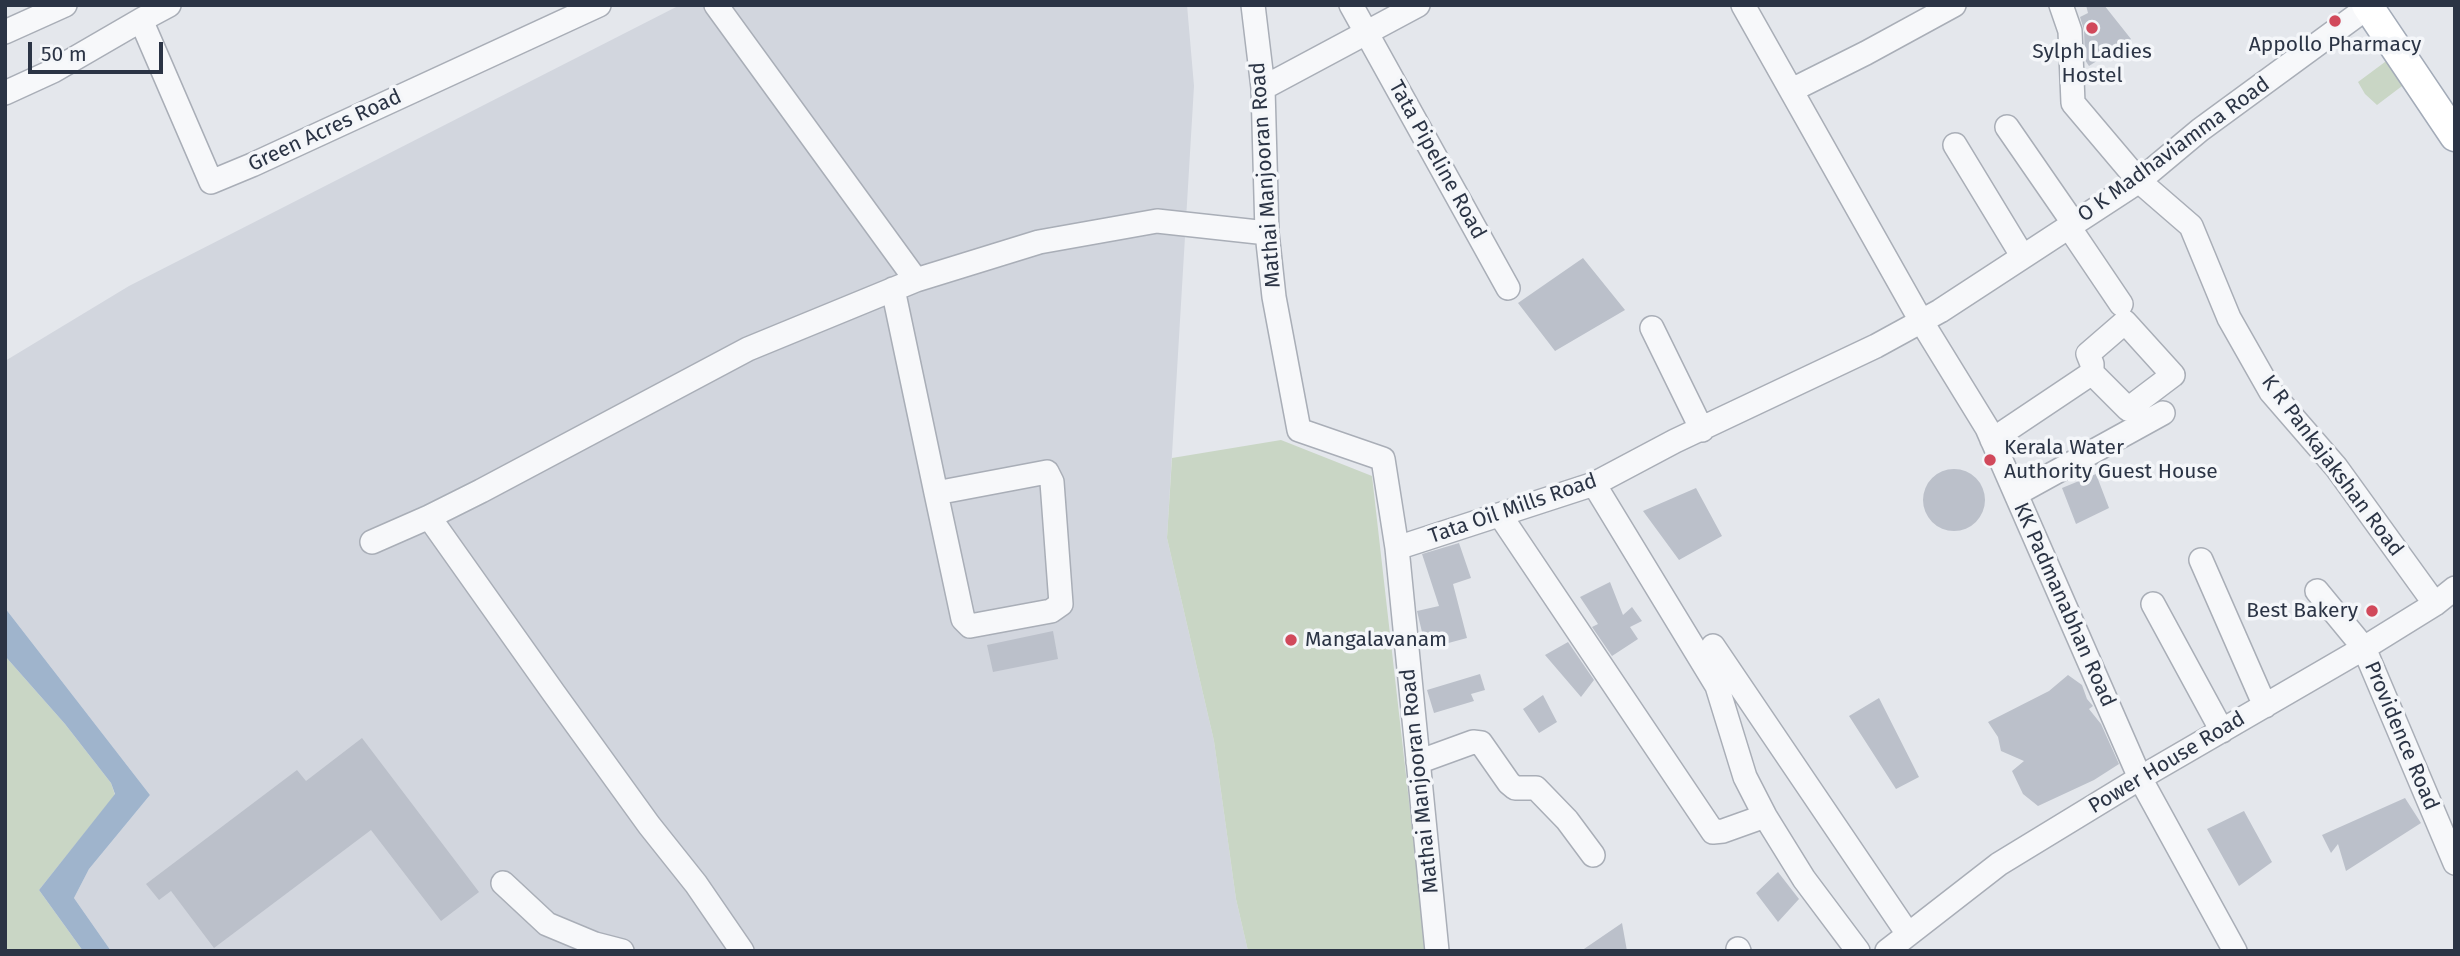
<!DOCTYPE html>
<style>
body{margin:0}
#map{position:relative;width:2460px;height:956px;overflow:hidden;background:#e4e7ec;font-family:"Fira Sans",sans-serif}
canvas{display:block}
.frame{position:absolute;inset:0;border:7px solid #2b3445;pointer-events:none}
.scale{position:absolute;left:28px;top:42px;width:135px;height:32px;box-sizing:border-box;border:4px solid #2b3445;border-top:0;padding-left:9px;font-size:21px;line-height:24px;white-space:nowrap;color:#2b3445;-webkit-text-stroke:5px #f4f6f9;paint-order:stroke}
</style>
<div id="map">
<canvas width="2460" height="956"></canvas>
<div class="frame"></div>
<div class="scale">50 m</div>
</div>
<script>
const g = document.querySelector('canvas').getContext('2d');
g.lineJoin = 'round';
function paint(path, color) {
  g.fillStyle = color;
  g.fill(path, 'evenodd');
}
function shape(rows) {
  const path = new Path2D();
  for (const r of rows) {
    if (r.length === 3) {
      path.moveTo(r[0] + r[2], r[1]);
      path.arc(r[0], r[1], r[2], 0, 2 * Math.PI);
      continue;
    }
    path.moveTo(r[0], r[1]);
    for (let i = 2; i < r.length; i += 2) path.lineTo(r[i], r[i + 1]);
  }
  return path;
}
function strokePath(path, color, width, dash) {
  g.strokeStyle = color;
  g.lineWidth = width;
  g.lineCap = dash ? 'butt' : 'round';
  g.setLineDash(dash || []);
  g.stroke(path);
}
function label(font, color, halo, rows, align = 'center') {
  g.font = font + ' "Fira Sans",sans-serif';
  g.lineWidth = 7;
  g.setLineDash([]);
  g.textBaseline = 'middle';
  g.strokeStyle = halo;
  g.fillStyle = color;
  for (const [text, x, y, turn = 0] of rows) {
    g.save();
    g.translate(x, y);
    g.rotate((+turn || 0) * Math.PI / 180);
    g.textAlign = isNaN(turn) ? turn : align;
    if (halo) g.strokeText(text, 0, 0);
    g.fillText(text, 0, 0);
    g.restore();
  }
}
const built = shape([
 [680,5,1187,5,1194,86,1167,538,1214,741,1236,899,1248,951,111,951,74,898,89,869,150,795,5,608,5,361,129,286]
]);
const green = shape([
 [2389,59,2410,80,2377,105,2365,94,2358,82],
 [1281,440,1372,476,1426,951,1248,951,1236,899,1214,741,1167,538,1172,458],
 [5,656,65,724,111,783,115,795,39,890,83,951,5,951]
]);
const water = shape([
 [5,608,150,795,89,869,74,898,111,951,83,951,39,890,115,794,111,783,65,724,5,656]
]);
const building = shape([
 [2086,5,2104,5,2131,39,2089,66,2085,60,2084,30,2080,17,2088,13],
 [1583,258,1625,310,1555,351,1518,303],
 [1954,500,31],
 [2096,474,2109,508,2076,524,2062,488],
 [1696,488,1722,536,1679,560,1643,511],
 [1459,543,1471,578,1453,584,1467,638,1426,649,1417,611,1439,606,1422,554],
 [1610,582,1623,615,1632,607,1642,621,1630,627,1638,639,1612,656,1592,627,1598,624,1580,597],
 [1053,631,1058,659,993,672,987,645],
 [1568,642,1594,680,1581,697,1545,655],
 [1480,674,1485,690,1471,694,1474,701,1434,713,1427,690],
 [2068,675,2082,685,2087,699,2093,706,2089,709,2101,724,2119,764,2094,780,2038,806,2023,794,2012,771,2024,761,2001,751,1998,737,1988,722,2049,691],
 [1543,695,1557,722,1539,733,1523,709],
 [1879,698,1919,777,1896,789,1849,716],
 [362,738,479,892,441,921,371,830,214,948,171,891,159,900,146,884,297,770,306,781],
 [2405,798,2421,823,2346,871,2338,844,2331,853,2322,835],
 [2244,811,2272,862,2239,886,2207,829],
 [1778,872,1799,899,1778,922,1756,893],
 [1622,923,1627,951,1581,951]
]);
const minor = shape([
 [169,5,141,20,211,182,252,165,599,5],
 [716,5,916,280],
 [1253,5,1263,88,1267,233,1274,297,1299,430,1383,459,1397,548,1437,951],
 [1351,5,1508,288],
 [1743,5,1920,319,1987,428,2140,778,2235,951],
 [2061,5,2070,31,2073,103,2139,181,2191,226,2229,318,2271,392,2336,467,2435,604],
 [5,32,65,5],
 [1263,88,1418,5],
 [1792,90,1866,53,1954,5],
 [5,93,53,71,141,20],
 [2007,127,2074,224],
 [1955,145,2023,257],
 [2069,227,2121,304],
 [893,289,936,493,963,619,970,626,1051,611,1061,604,1052,482,1047,472,936,493],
 [1652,328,1702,430],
 [1992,440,2092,373,2092,364,2088,354,2125,322,2173,375,2128,409,2092,373],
 [1594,484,1717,686,1745,777,1765,816,1804,879,1858,951],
 [2016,494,2163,413],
 [1500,515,1713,832,1723,831,1765,816],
 [429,517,553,692,649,825,696,884,742,951],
 [372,542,429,517,481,491,748,349,916,280,1039,242,1157,221,1267,233],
 [1397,548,1594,484,1675,441,1876,346,1940,311,2139,181,2200,130,2368,7],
 [2201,560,2265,706],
 [2317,591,2364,648,2455,863],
 [2153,604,2222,731],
 [1713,646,1908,934],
 [1418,762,1473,742,1481,743,1509,783,1515,788,1536,788,1567,820,1593,855],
 [503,883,547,924,595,944,622,951],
 [1738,949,1739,951],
 [1887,951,1999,864,2140,778,2364,648,2435,604,2455,588]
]);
const major = shape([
 [2367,5,2455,136]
]);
const markers = [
 [2335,21,7,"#d1495b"],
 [2092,28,7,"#d1495b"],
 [1990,460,7,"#d1495b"],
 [2372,611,7,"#d1495b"],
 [1291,640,7,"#d1495b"]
];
const poiNames = [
 ["Appollo Pharmacy",2335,45],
 ["Sylph Ladies",2092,52],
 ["Hostel",2092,76],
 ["Kerala Water",2004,448,"left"],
 ["Authority Guest House",2004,472,"left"],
 ["Best Bakery",2358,611,"right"],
 ["Mangalavanam",1305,640,"left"]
];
const streetNames = [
 ["Green Acres Road",325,131,-25],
 ["O K Madhaviamma Road",2174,150,-36],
 ["Tata Pipeline Road",1437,160,61],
 ["Mathai Manjooran Road",1266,175,-94],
 ["K R Pankajakshan Road",2332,466,53],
 ["Tata Oil Mills Road",1513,509,-19],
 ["KK Padmanabhan Road",2064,605,66],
 ["Providence Road",2401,736,67],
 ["Power House Road",2167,763,-31],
 ["Mathai Manjooran Road",1420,781,-96]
];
paint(built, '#d2d6de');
paint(green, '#c9d6c5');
paint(water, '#9fb4cc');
paint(building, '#bbc0ca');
strokePath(minor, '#a9aeb7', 26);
strokePath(major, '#a3abb8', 33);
strokePath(minor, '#f7f8fa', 23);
strokePath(major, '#fff', 30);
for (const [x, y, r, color] of markers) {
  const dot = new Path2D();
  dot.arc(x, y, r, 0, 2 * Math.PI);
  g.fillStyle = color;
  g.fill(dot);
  strokePath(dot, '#f4f6f9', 2.5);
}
label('21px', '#2b3445', '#f4f6f9', poiNames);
label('21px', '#2b3445', '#f4f6f9', streetNames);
</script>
